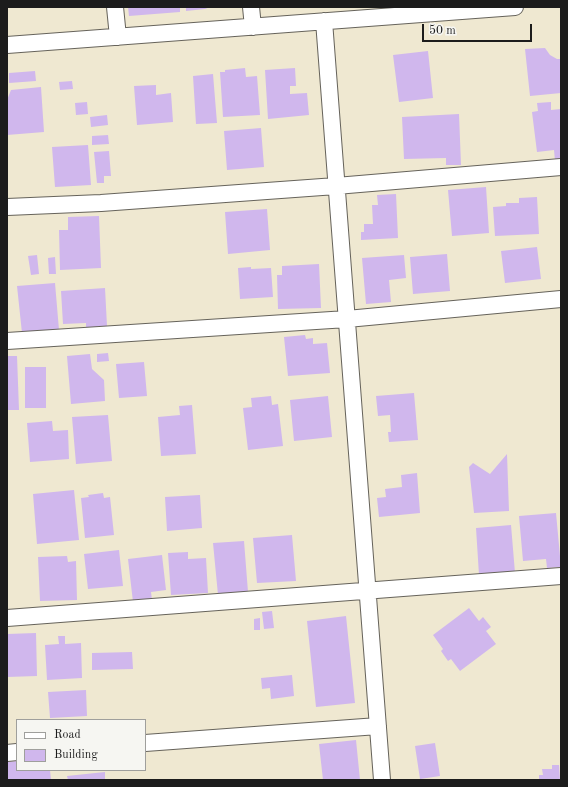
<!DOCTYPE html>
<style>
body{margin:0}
#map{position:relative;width:568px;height:787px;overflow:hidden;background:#efe8d1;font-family:"Old Standard TT",serif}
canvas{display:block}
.frame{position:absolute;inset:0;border:8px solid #1c1c1c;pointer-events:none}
.legend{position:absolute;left:16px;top:719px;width:130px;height:52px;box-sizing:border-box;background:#f6f6f2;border:1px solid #9f9f9c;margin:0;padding:5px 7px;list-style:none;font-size:12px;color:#1c1c1c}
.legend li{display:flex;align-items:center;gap:8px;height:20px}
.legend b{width:20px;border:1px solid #9f9f9c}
.scale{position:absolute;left:422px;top:24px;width:110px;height:18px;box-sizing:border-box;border:2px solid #1c1c1c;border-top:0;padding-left:5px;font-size:12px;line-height:14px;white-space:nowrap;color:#1c1c1c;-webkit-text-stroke:3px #f6f6f2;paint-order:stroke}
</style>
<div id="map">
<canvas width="568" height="787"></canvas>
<div class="frame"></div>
<ul class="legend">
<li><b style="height:5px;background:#fff"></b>Road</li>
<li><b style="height:11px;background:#d0b7ed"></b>Building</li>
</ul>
<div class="scale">50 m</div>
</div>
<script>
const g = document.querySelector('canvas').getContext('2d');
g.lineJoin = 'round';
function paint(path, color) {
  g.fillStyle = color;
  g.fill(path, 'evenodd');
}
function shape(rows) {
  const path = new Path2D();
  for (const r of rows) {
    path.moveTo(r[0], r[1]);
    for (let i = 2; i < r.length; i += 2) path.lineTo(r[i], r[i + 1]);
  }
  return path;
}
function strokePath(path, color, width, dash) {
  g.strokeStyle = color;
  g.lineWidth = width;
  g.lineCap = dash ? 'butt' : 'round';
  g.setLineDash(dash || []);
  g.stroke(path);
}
const building = shape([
 [128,7,180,7,180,12,129,16],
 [186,7,210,7,205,9,186,11],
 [545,48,550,55,557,59,561,59,561,93,530,96,525,49],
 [428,51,433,98,399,102,393,55],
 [245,68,246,77,257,76,260,115,223,117,220,72,225,72,225,70],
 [295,68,296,86,290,86,290,94,307,93,309,115,268,119,265,70],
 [35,71,36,81,9,83,9,73],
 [213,74,217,123,196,124,193,76],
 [72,81,73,89,60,90,59,82],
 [156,85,156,95,171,93,173,122,137,125,134,86],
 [41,87,44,132,7,135,7,100,11,90],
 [87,102,88,114,76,115,75,103],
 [551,102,551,110,561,109,561,161,555,161,554,150,537,152,532,112,538,111,537,103],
 [459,114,461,165,446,165,446,158,404,159,402,117],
 [107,115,108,125,91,127,90,117],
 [261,128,264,167,227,170,224,131],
 [108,135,109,144,92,145,92,136],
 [88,145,91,185,55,187,52,147],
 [109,151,111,176,104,176,104,183,97,183,94,152],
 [486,187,489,233,452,236,448,190],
 [396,194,398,238,361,240,361,232,364,232,364,224,373,224,372,205,378,205,377,195],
 [537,197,539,234,495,236,493,207,506,206,506,203,519,203,519,198],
 [267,209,270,250,228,254,225,212],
 [99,216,101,268,60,270,59,230,68,230,68,217],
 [537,247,541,279,505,283,501,251],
 [447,254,450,291,413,294,410,257],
 [37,255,39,274,31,275,28,256],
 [404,255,406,278,389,280,391,302,366,304,362,258],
 [55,257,56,274,49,274,48,258],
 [319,264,321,308,278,309,277,275,282,275,282,266],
 [251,267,251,269,271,268,273,297,240,299,238,268],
 [55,283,59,330,22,333,17,286],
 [105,288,107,326,86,328,86,323,63,324,61,291],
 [305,335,306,339,313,338,313,344,327,343,330,373,288,376,284,337],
 [108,353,109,361,97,362,97,354],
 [90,354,92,369,104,380,105,401,71,404,67,356],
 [7,356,17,356,19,410,7,410],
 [144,362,147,396,119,398,116,364],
 [25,367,46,367,46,408,25,408],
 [414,393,418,440,389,442,388,432,391,432,390,415,378,416,376,396],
 [271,396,272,405,278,404,283,446,248,450,243,408,252,407,251,398],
 [328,396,332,437,294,441,290,400],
 [192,405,196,454,161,456,158,417,180,415,179,406],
 [108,415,112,461,76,464,72,417],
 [52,421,53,431,68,430,69,459,30,462,27,423],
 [507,454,509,511,474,513,469,467,473,463,490,474],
 [417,473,420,513,379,517,377,498,386,497,385,489,402,487,401,475],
 [74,490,79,540,37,544,33,494],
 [103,493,104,498,110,497,114,535,85,538,81,498,89,497,88,495],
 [200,495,202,528,167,531,165,497],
 [556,513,561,567,547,568,546,559,523,561,519,516],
 [511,525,515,573,479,575,476,528],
 [292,535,296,581,257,583,253,538],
 [244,541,248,592,218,595,213,543],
 [119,550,123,586,88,589,84,554],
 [188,552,188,559,206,558,208,593,171,595,168,553],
 [162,555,166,590,151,592,152,600,133,602,128,559],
 [67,556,68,562,76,561,77,600,40,601,38,557],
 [469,608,479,621,483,617,491,627,486,631,496,644,460,671,451,659,448,661,441,651,443,649,433,635],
 [272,611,274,628,264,629,262,612],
 [346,616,355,703,316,707,307,621],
 [260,618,260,630,254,630,254,619],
 [36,633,37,676,7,677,7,634],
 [58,636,65,636,65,644,81,643,82,678,47,680,45,645,59,644],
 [132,652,133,669,92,670,92,653],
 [292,675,294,696,271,699,270,688,262,689,261,678],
 [86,690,87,716,50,718,48,692],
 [356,740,360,780,323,780,319,744],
 [435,743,440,776,420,779,415,746],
 [17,761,17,770,50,770,51,780,8,780,7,762],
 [552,765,559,765,560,780,539,780,539,775,543,775,542,769,552,769],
 [105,772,105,780,68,780,67,776]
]);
const minor = shape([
 [115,7,118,37],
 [251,7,253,27],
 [324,21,382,780],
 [7,45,515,7],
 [7,207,101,203,336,186,561,167],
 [7,341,347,319,561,299],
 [7,618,561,576],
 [145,743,378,726],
 [7,753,17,752]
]);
paint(building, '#d0b7ed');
strokePath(minor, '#66635b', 18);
strokePath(minor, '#fff', 16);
</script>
